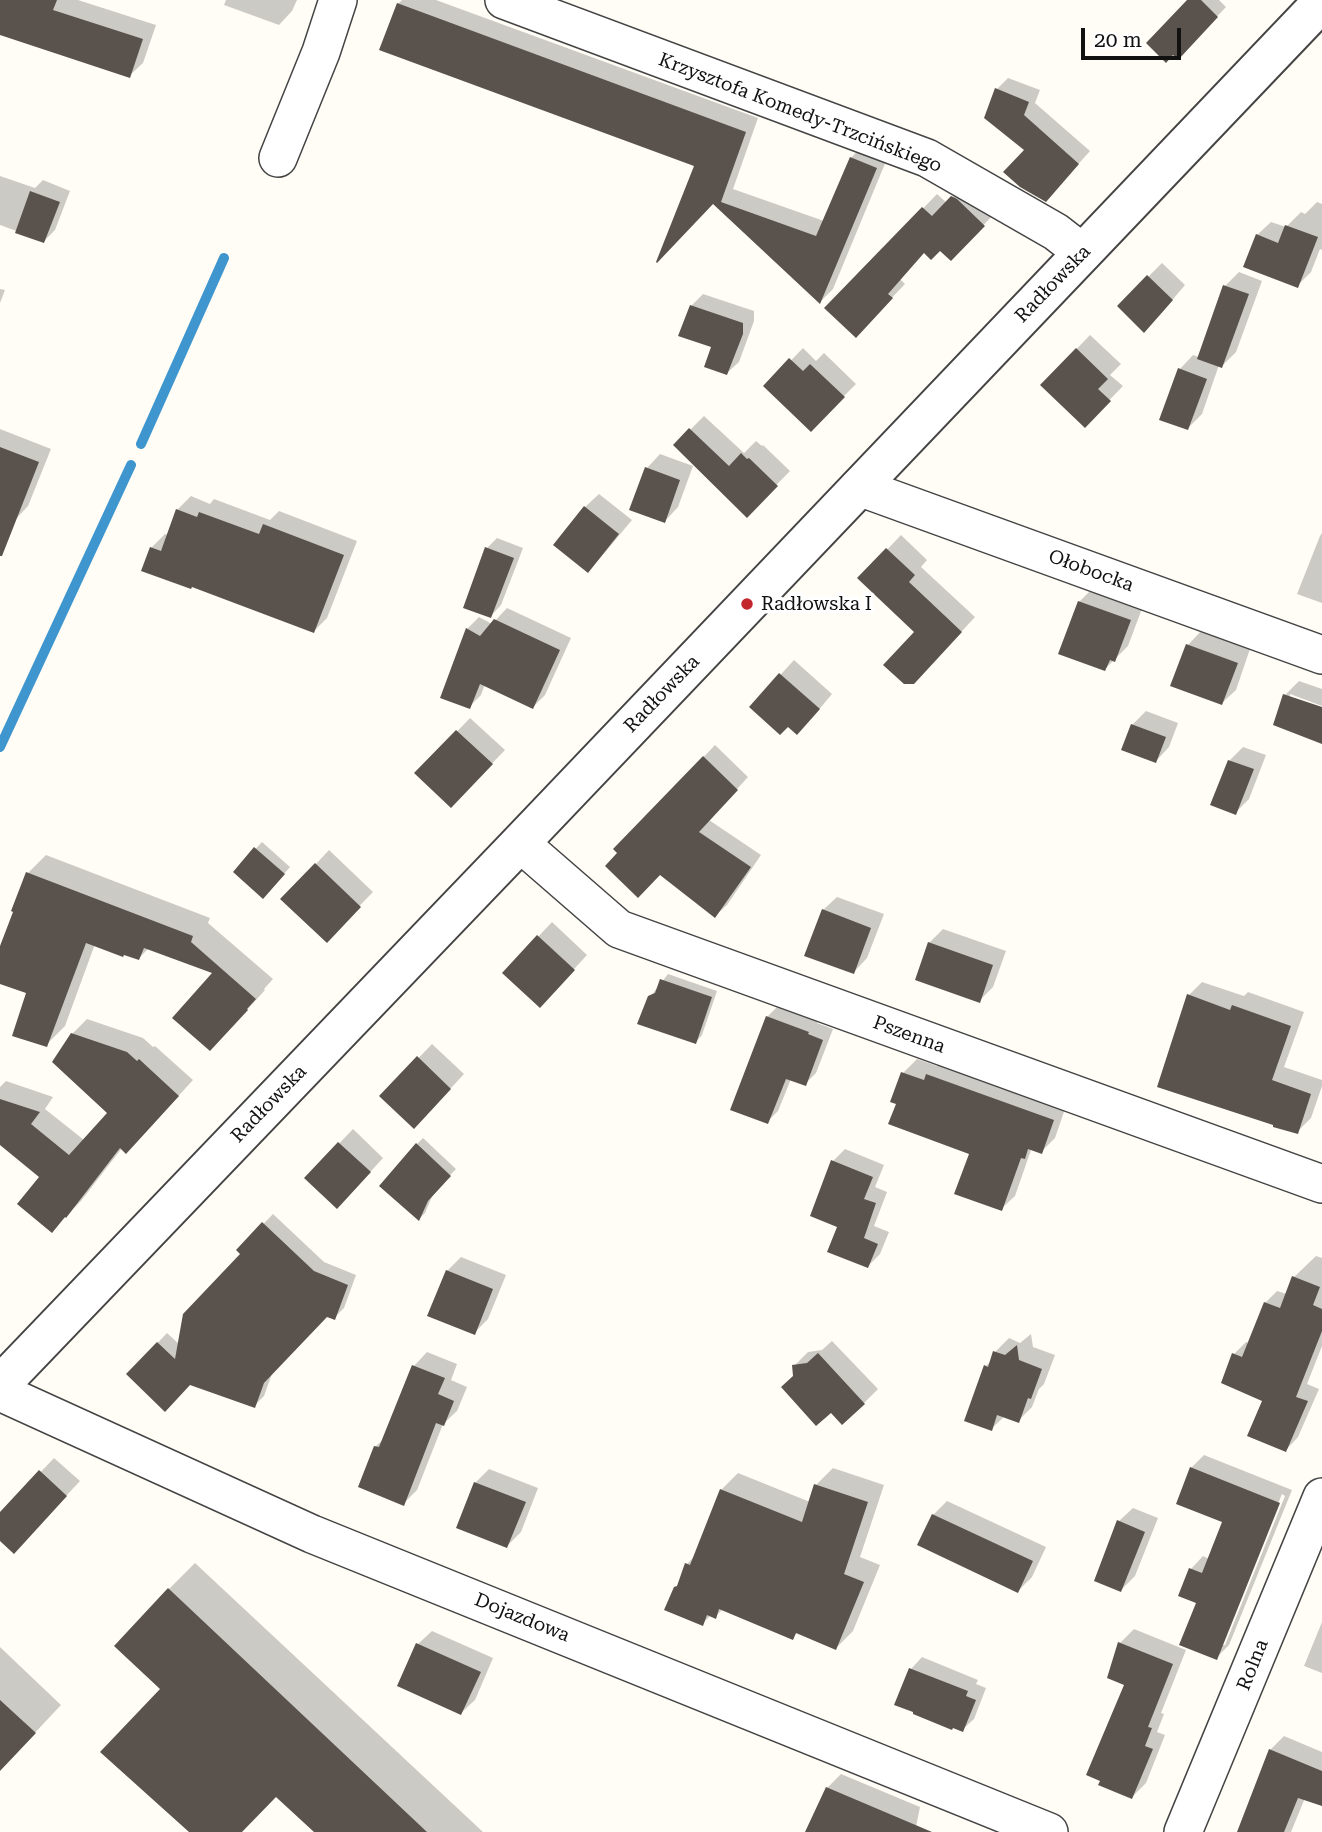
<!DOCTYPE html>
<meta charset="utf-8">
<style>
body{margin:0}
#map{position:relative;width:1322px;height:1832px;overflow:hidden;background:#fffdf5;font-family:"Roboto Serif",serif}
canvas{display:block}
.scale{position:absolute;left:1081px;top:28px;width:100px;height:32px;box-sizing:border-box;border:4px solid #111;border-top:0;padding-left:9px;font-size:21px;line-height:24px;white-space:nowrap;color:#111;-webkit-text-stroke:5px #fff;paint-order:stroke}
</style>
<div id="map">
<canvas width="1322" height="1832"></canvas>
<div class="scale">20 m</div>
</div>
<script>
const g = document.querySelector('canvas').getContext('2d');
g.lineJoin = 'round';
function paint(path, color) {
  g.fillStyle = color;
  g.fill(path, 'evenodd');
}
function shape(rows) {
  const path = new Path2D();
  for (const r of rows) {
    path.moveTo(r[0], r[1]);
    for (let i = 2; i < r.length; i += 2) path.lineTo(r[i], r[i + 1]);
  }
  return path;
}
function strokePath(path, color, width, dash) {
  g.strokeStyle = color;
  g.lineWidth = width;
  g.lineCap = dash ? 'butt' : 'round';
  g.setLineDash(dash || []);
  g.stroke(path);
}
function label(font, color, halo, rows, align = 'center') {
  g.font = font + ' "Roboto Serif",serif';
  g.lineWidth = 7;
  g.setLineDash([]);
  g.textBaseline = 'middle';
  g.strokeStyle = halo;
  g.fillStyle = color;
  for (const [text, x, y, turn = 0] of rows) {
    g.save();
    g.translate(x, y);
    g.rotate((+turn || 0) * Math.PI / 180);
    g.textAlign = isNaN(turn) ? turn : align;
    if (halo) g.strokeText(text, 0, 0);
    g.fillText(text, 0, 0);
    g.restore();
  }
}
const shadow = shape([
 [0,0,78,0,156,25,143,63,129,76,0,33],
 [226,0,297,0,292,11,279,25,224,5],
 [402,0,436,0,758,118,733,189,824,221,851,158,864,144,889,154,833,289,820,302,714,202,697,165,398,4],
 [1189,0,1219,0,1226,7,1191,44],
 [1008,78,1040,90,1035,103,1090,151,1057,188,1026,149,997,89],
 [0,176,35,188,43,180,70,191,55,230,44,241,0,225],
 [966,183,997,211,951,259,940,249,925,251,900,279,905,284,869,322,827,308,937,194,947,203],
 [1317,202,1322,204,1322,250,1320,249,1311,272,1297,286,1257,235,1271,222,1286,227,1301,212,1305,214],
 [1162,263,1185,285,1158,317,1119,306],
 [1239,272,1262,281,1236,352,1222,366,1219,365,1202,414,1188,428,1180,369,1193,355,1199,357,1225,286],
 [0,289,5,290,0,303],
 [703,294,754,311,754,321,739,362,727,373,691,306],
 [1090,335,1121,364,1110,375,1123,386,1085,425,1042,385],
 [803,348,816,361,824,353,856,384,811,429,766,386],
 [704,416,744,453,756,441,762,446,763,445,790,471,747,515,675,445],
 [0,429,51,449,28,506,15,520,0,514],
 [660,454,693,466,678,507,665,521,647,468],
 [599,494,632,520,601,557,588,571,585,507],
 [191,496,210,504,214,499,270,520,279,511,357,541,327,618,314,631,192,585,151,548,165,534,168,535,177,510],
 [1322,533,1322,603,1297,594,1320,536],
 [901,535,927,560,921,567,975,617,928,668,916,632,860,578],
 [497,538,523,548,501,605,491,616,487,548],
 [1093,588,1143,606,1128,646,1105,669,1079,602],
 [507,608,571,638,545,695,533,707,485,684,481,695,469,707,467,629,479,617,492,624],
 [1201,631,1250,649,1236,690,1222,703,1188,645],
 [794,660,832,694,811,719,788,725,751,707],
 [1299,681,1322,689,1322,706,1290,694,1290,698,1322,709,1322,742,1285,695],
 [1146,711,1178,723,1169,747,1156,761,1132,725],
 [470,718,505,750,451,806,417,773],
 [715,745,748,777,709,820,761,855,727,905,715,916,660,873,619,853,616,849],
 [1243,747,1266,755,1249,799,1235,813,1229,761],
 [262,842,290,867,270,890,235,871],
 [329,850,373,892,340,926,316,864],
 [46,855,210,918,208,923,273,979,264,989,265,990,228,1031,215,972,149,948,139,958,95,944,65,1026,46,1045,28,992,0,982,0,951,28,873],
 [837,897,884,914,867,958,854,972,823,910],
 [552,922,587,955,553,992,504,973],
 [943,929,1006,951,993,987,979,1001,929,943],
 [668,974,717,991,702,1035,696,1042,650,997],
 [1202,982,1244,996,1248,992,1304,1012,1284,1067,1322,1080,1322,1086,1311,1118,1297,1132,1189,995],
 [778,1006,818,1021,817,1023,833,1029,816,1073,805,1084,791,1079,778,1111,767,1122,767,1017],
 [87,1019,143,1038,153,1047,155,1046,193,1080,141,1137,122,1148,81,1201,52,1230,42,1177,0,1143,0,1087,6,1081,53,1097,45,1109,84,1140,110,1113,72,1034],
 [432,1044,464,1074,428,1113,382,1096],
 [917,1059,937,1066,941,1061,1066,1106,1055,1138,1041,1152,1033,1149,1031,1150,1015,1196,1001,1209,972,1153,898,1102,903,1073],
 [353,1129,383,1158,351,1193,306,1178],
 [423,1138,456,1169,434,1192,425,1213,419,1219,417,1144],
 [845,1149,884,1165,875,1187,887,1192,874,1226,889,1232,880,1254,868,1266,840,1226,833,1161],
 [273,1214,324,1262,356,1275,344,1308,334,1318,327,1315,273,1371,264,1396,254,1406,190,1383,128,1374,167,1333,179,1344,243,1254,238,1250],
 [1316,1256,1322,1258,1322,1346,1307,1384,1319,1389,1298,1437,1286,1450,1264,1401,1234,1354,1246,1342,1249,1343,1265,1303,1277,1291,1287,1294,1294,1277],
 [461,1257,506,1275,488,1319,474,1333,447,1271],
 [1031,1334,1033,1347,1055,1355,1044,1384,1039,1389,1032,1407,1018,1421,1005,1416,991,1429,986,1366,992,1360,995,1352,1009,1338,1020,1343],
 [832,1341,878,1389,864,1403,795,1375,794,1366,808,1352,822,1350],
 [427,1352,457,1364,451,1380,467,1387,457,1411,443,1424,417,1490,403,1504,376,1446,385,1438,414,1366],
 [1204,1455,1292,1490,1229,1645,1216,1658,1199,1602,1191,1569,1203,1556,1209,1559,1225,1521,1178,1503,1191,1468],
 [1282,1494,1285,1496,1225,1645,1221,1645],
 [54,1458,80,1481,27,1538,0,1538,0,1515],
 [833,1468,884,1485,860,1557,880,1565,853,1631,836,1648,798,1632,792,1638,723,1609,715,1617,711,1615,702,1624,679,1584,687,1564,695,1556,721,1490,738,1473,810,1502,816,1485],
 [489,1469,538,1488,521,1532,507,1546,475,1483],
 [947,1501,1046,1547,1032,1577,1018,1591,933,1515],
 [1133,1508,1158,1518,1135,1576,1121,1590,1119,1521],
 [195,1563,483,1832,318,1832,277,1795,240,1832,191,1832,162,1689,169,1589],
 [1322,1622,1322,1673,1304,1666],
 [1134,1629,1186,1650,1161,1713,1164,1714,1157,1732,1165,1735,1146,1783,1132,1797,1126,1684,1120,1643],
 [432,1631,493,1658,475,1700,461,1713,418,1644],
 [0,1647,61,1705,0,1770],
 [922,1657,978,1680,976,1684,986,1688,974,1719,962,1730,953,1726,911,1669],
 [1284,1736,1322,1752,1322,1801,1305,1798,1291,1832,1239,1832,1270,1750],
 [841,1774,920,1807,915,1832,807,1832,827,1788]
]);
const stream = shape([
 [141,444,224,258],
 [0,747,131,465]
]);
const building = shape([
 [0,0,57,0,53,10,143,39,130,78,0,35],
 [1187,0,1201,0,1218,17,1178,60,1173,55,1166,63,1146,43],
 [397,3,746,132,721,202,816,236,850,157,877,168,820,304,713,204,657,263,656,262,694,166,379,50],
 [995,88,1029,102,1024,115,1079,164,1046,202,1020,187,1003,172,1024,150,984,118],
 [30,191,60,202,44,243,15,233],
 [951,196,957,199,985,226,951,261,940,251,931,260,924,253,888,294,893,298,856,338,824,308,922,207,932,216],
 [1285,225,1318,237,1298,288,1243,267,1256,234,1278,243],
 [1147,275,1173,300,1144,333,1117,306],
 [1223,285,1249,294,1222,368,1197,359],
 [690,305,743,323,743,334,727,375,704,367,711,347,678,336],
 [1076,348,1108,379,1098,389,1111,401,1085,428,1040,385],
 [789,358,803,371,810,364,845,397,811,432,763,386],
 [1178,368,1207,379,1188,430,1159,420],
 [689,428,729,466,741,453,747,459,749,458,778,486,747,518,673,445],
 [0,447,39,462,2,556,0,556],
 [645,467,680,480,665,523,629,510],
 [584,506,619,534,588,573,553,545],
 [176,509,197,517,199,512,259,534,263,524,344,555,314,633,192,587,191,589,141,571,150,547,161,551],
 [485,547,514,558,491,618,463,608],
 [886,548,915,575,909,582,962,632,914,684,904,684,883,665,914,632,857,578],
 [1078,601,1131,620,1115,662,1110,660,1105,671,1058,654],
 [494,619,560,650,533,709,480,684,470,709,440,698,466,628,480,636],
 [1186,644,1238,663,1222,705,1170,686],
 [779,673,820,709,797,735,788,727,780,735,749,707],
 [1283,694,1322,707,1322,744,1273,725],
 [1131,724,1166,737,1156,763,1121,750],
 [456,730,493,764,451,808,414,773],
 [703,756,738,790,699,832,751,867,715,918,660,875,638,898,605,866,617,853,613,849],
 [1228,760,1254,769,1236,815,1210,805],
 [254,847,285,874,263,899,233,872],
 [315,863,361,907,327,943,280,899],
 [26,872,193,936,191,942,256,999,247,1009,248,1010,210,1051,172,1018,212,973,144,948,139,960,124,955,123,957,86,943,47,1047,12,1036,26,993,0,984,0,946,13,912,11,911],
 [822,909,871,928,854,974,804,956],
 [537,935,575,970,540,1008,502,973],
 [928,942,993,965,980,1003,915,980],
 [660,979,712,997,696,1044,637,1024,648,996,655,993],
 [1187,994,1230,1010,1232,1005,1291,1026,1272,1080,1311,1094,1298,1134,1273,1127,1273,1125,1157,1087],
 [766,1016,809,1032,808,1034,823,1040,806,1086,786,1079,768,1124,730,1110],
 [71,1033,127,1052,137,1061,139,1059,179,1096,126,1154,120,1148,66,1218,65,1217,52,1233,17,1204,39,1177,0,1145,0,1099,40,1112,31,1124,69,1155,107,1113,52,1062],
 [417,1056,451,1089,414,1129,379,1096],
 [901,1072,924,1080,926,1074,1054,1120,1042,1154,1028,1149,1025,1159,1021,1158,1002,1211,954,1194,969,1154,888,1124,896,1104,890,1102],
 [338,1142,371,1172,337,1209,304,1178],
 [416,1143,451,1176,428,1201,419,1221,379,1186],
 [831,1160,873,1177,864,1199,876,1203,864,1238,878,1244,868,1268,827,1252,837,1227,810,1216],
 [262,1222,314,1271,348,1285,335,1320,327,1317,264,1383,255,1408,190,1385,165,1412,126,1374,157,1342,175,1359,183,1314,240,1254,236,1250],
 [446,1270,493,1289,475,1335,427,1316],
 [1292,1276,1320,1287,1313,1305,1322,1309,1322,1331,1296,1397,1308,1401,1286,1452,1247,1436,1262,1401,1221,1383,1232,1353,1242,1357,1264,1302,1280,1308],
 [1017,1345,1019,1360,1042,1369,1031,1399,1028,1398,1019,1423,997,1415,992,1431,964,1421,984,1365,988,1367,993,1351,1005,1355],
 [818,1353,865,1404,842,1425,831,1413,816,1426,781,1387,793,1376,792,1365,807,1363],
 [412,1365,445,1378,438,1394,454,1401,444,1426,436,1423,404,1506,358,1487,374,1446,379,1447],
 [1190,1467,1280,1503,1217,1660,1179,1645,1196,1603,1178,1596,1189,1568,1202,1573,1222,1522,1176,1504],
 [39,1470,67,1496,14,1554,0,1541,0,1512],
 [474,1482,526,1502,507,1548,456,1528],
 [814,1484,868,1502,844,1574,864,1582,836,1650,796,1633,793,1640,719,1609,716,1619,707,1615,703,1626,664,1610,674,1587,677,1586,685,1563,690,1565,720,1489,802,1522],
 [932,1514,1033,1561,1018,1593,917,1545],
 [1117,1520,1145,1532,1121,1592,1094,1581],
 [168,1588,427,1832,314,1832,276,1797,242,1832,189,1832,100,1752,160,1689,114,1646],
 [1118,1642,1173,1664,1148,1727,1152,1728,1145,1746,1153,1749,1132,1799,1098,1785,1100,1781,1086,1775,1124,1685,1107,1678],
 [416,1643,481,1672,461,1715,397,1686],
 [909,1668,968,1691,966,1696,976,1700,963,1732,953,1728,952,1730,913,1714,913,1712,894,1705],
 [0,1700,36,1733,0,1771],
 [1269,1749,1322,1771,1322,1806,1298,1798,1284,1832,1237,1832],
 [826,1787,932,1832,805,1832]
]);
const minor = shape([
 [504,0,927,158,1056,232,1083,253],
 [278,158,321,52,338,0],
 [859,487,1322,655],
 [520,843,619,929,1322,1184],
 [0,1392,312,1534,1049,1832],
 [1183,1832,1322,1497]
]);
const tertiary = shape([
 [0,1385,520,843,1322,2]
]);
const markers = [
 [747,604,7,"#c4262e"]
];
const streetNames = [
 ["Krzysztofa Komedy-Trzcińskiego",800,113,21],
 ["Radłowska",1053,284,-46],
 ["Ołobocka",1091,571,20],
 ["Radłowska",662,694,-46],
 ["Pszenna",909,1035,20],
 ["Radłowska",269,1104,-46],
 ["Dojazdowa",522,1618,22],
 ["Rolna",1253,1665,-68]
];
const poiNames = [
 ["Radłowska I",761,604]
];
paint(shadow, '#0003');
strokePath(stream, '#3f96cf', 10);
paint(building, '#5a524d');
strokePath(minor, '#444', 40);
strokePath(tertiary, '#444', 42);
strokePath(minor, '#fff', 37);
strokePath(tertiary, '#fff', 38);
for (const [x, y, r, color] of markers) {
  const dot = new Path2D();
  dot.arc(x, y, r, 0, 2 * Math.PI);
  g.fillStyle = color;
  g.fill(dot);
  strokePath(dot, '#fff', 2.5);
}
label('19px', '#111', '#fff', streetNames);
label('19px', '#111', '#fff', poiNames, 'left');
</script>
